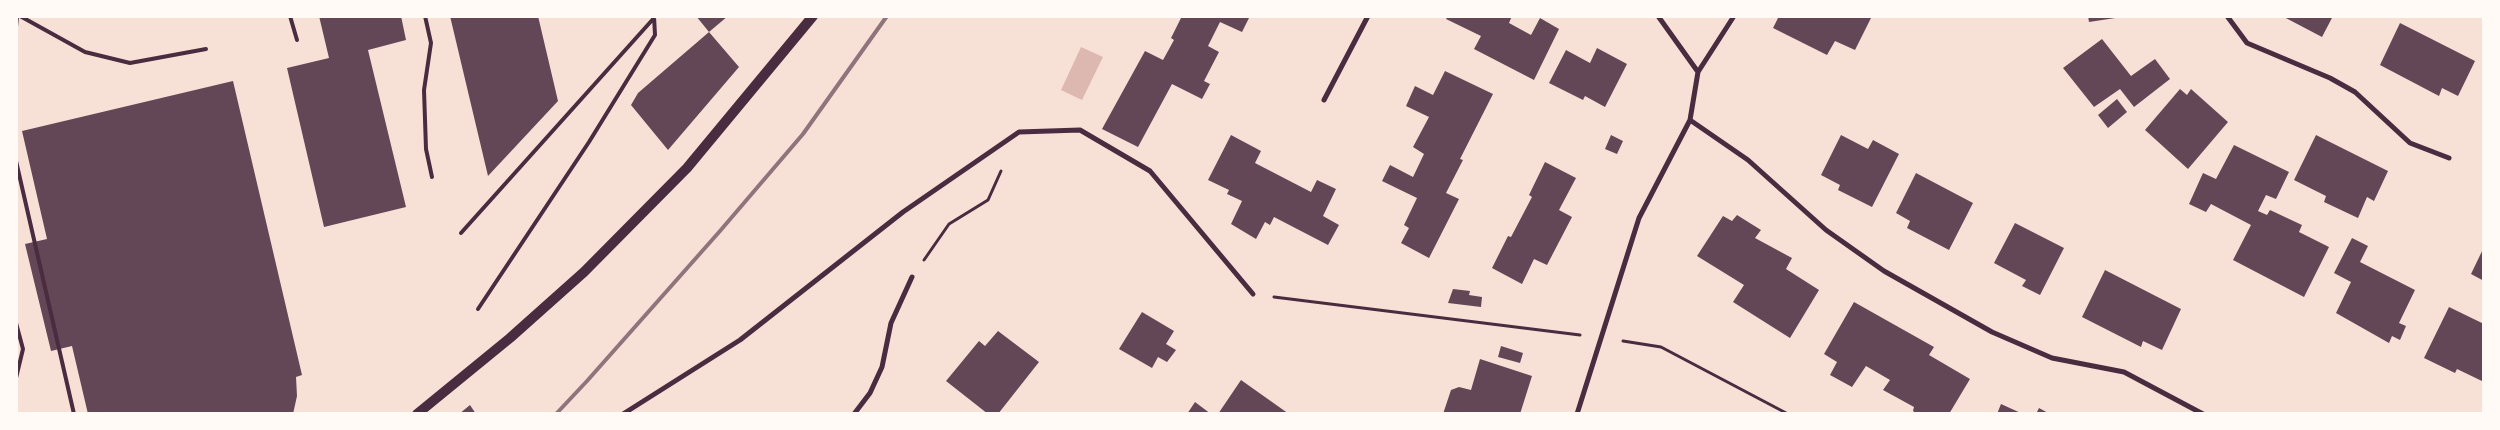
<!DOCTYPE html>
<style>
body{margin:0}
#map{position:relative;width:2500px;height:430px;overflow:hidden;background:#f7e1d7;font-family:"Nunito Sans",sans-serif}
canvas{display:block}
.frame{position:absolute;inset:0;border:18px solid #fffaf5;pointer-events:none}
</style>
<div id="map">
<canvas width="2500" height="430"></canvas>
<div class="frame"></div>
</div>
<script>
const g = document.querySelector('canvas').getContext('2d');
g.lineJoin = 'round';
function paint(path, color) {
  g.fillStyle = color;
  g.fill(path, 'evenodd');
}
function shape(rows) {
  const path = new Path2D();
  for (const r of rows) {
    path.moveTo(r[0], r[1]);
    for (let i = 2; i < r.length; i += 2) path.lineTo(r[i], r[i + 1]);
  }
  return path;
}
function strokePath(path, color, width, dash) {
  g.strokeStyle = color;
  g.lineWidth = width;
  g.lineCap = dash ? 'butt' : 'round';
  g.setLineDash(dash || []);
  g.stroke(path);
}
const water = shape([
 [1081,47,1103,57,1082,100,1061,90]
]);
const building = shape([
 [319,16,401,16,406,40,368,50,406,207,324,227,287,68,329,58],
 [450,16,538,16,558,101,488,176],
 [696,16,728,16,709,32],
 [1182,16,1250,16,1242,32,1220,22,1208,46,1219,52,1204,81,1210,84,1202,99,1172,84,1138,147,1102,129,1145,51,1163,60,1174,40,1171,38],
 [1448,16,1512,16,1509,23,1531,35,1540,18,1559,29,1534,80,1474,49,1481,36,1446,19],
 [1779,16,1872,16,1855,50,1835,41,1827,55,1773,28],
 [2088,16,2122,16,2122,17,2089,22],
 [2282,16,2333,16,2322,37],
 [2400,23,2475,61,2458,96,2442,88,2439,96,2380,65],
 [709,32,739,67,668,150,631,105,638,93],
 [2102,39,2131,76,2155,59,2170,79,2134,107,2120,89,2094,107,2063,68],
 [1597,48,1627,64,1605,107,1585,96,1583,100,1549,83,1566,50,1590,63],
 [1445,71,1493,94,1460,159,1463,160,1446,193,1459,199,1429,258,1401,243,1409,228,1404,225,1417,198,1382,181,1390,165,1413,177,1424,154,1413,147,1429,117,1406,106,1415,86,1433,95],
 [233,81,302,375,296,377,297,396,293,414,88,414,72,346,51,351,25,244,47,239,22,131],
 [2180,89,2187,95,2191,89,2228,122,2188,169,2145,130],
 [2117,99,2127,112,2108,128,2098,115],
 [1231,135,1261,151,1255,163,1311,192,1317,180,1336,189,1323,216,1339,225,1328,245,1274,217,1270,225,1265,222,1256,239,1231,224,1242,201,1227,194,1229,190,1208,180],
 [1611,135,1623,141,1617,154,1605,149],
 [1841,135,1868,149,1873,140,1899,154,1872,207,1838,190,1840,185,1821,175],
 [2316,135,2388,171,2374,201,2367,197,2358,218,2324,202,2326,196,2294,180],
 [2234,145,2289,172,2276,199,2266,195,2258,211,2267,215,2270,210,2302,225,2299,232,2329,247,2304,297,2233,260,2251,225,2211,204,2206,212,2189,204,2203,173,2216,179],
 [1545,162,1576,178,1559,210,1572,217,1547,265,1534,259,1522,284,1492,268,1508,236,1511,237,1532,197,1529,195],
 [1916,173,1973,203,1949,250,1907,228,1910,221,1896,213],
 [1737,215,1761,230,1755,238,1792,258,1786,269,1819,290,1790,338,1733,302,1744,285,1697,256,1723,216,1732,221],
 [2015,223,2064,248,2040,295,2022,286,2026,280,1994,263],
 [2352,238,2368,246,2360,262,2415,290,2399,323,2406,326,2400,340,2392,336,2389,343,2336,313,2351,282,2334,273],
 [2484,247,2484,281,2471,274],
 [2105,270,2181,309,2162,350,2143,341,2141,347,2082,317],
 [1453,289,1470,291,1469,295,1482,297,1481,307,1448,303],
 [1854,302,1934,347,1929,355,1970,379,1949,414,1917,414,1913,411,1914,407,1883,390,1890,380,1866,366,1852,387,1830,375,1837,362,1824,354],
 [2449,307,2484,324,2484,382,2457,369,2455,373,2424,358],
 [1142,312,1174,331,1166,344,1176,350,1167,362,1158,357,1152,368,1119,349],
 [998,331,1039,362,998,414,988,414,946,381,979,341,985,346],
 [1501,346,1523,353,1520,363,1498,357],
 [1480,359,1532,376,1520,414,1443,414,1451,390,1459,387,1471,390],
 [1241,380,1289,414,1218,414],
 [1195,402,1211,414,1187,414],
 [2001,404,2023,414,1997,414],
 [470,405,476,414,459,414],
 [2039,408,2050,414,2036,414]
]);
const path = shape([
 [924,260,949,224,988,200,1001,171],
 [1274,297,1580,335],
 [1623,341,1661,347,1788,414]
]);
const service = shape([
 [20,16,85,52,130,63,206,49],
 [290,16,297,40],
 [425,16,431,43,424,90,426,149,432,177],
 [16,27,17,16],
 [16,161,74,414],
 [461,233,654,18],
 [478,309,589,142,655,35,654,16],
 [16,323,23,349,16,378]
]);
const minor = shape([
 [1658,16,1698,72],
 [2227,16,2247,43,2330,78,2355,92,2410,143,2449,158],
 [1324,100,1368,16],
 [1690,120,1748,160,1826,230,1884,271,1992,332,2052,358,2124,372,2203,414],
 [623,414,740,340,903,212,1019,132,1080,130,1150,171,1253,294],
 [854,414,870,393,882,367,891,323,912,277],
 [1577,414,1639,218,1690,120,1698,72,1734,16]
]);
const secondary = shape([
 [417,414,510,338,584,272,687,168,813,16]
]);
const rail = shape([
 [556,414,587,381,720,231,803,134,887,16]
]);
paint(water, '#dcb8b0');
paint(building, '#644757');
strokePath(path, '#4a2c40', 3);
strokePath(service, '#4a2c40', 4);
strokePath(minor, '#4a2c40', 5);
strokePath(secondary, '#4a2c40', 10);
strokePath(rail, '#8f747c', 4);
</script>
